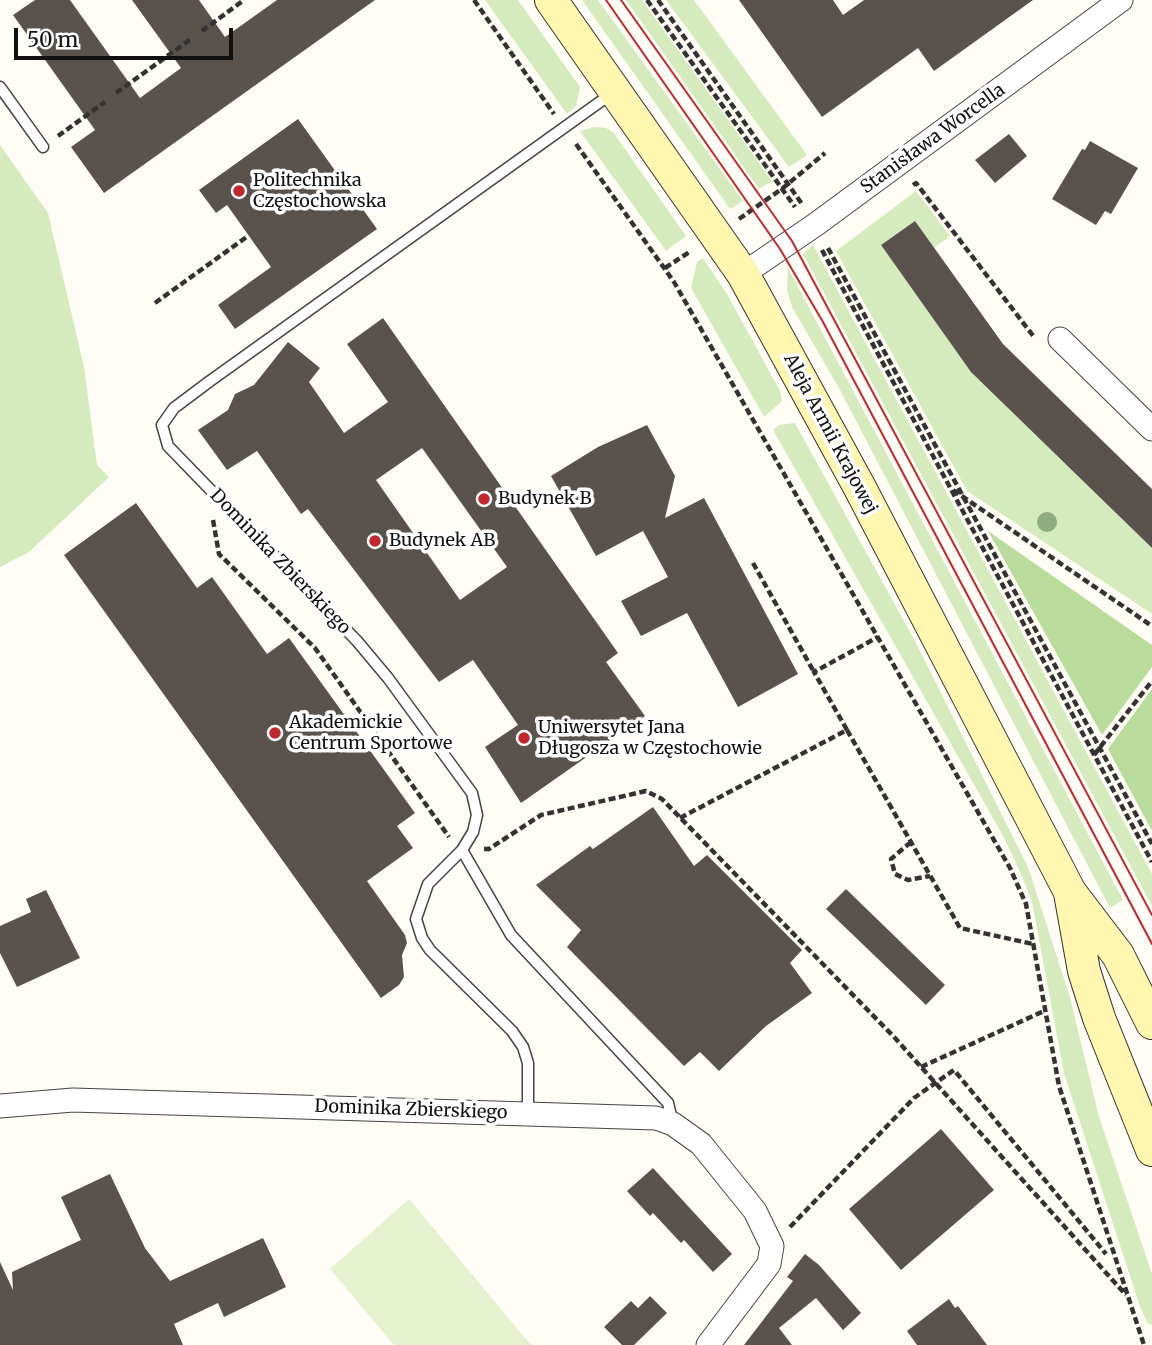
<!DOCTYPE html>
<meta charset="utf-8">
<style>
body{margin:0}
#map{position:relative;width:1152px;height:1345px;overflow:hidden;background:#fffdf5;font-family:Merriweather,serif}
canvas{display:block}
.scale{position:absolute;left:14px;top:28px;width:219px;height:32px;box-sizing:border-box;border:4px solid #111;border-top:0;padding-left:9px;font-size:21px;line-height:24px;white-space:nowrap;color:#111;-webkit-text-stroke:5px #fff;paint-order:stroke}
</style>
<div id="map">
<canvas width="1152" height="1345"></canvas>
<div class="scale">50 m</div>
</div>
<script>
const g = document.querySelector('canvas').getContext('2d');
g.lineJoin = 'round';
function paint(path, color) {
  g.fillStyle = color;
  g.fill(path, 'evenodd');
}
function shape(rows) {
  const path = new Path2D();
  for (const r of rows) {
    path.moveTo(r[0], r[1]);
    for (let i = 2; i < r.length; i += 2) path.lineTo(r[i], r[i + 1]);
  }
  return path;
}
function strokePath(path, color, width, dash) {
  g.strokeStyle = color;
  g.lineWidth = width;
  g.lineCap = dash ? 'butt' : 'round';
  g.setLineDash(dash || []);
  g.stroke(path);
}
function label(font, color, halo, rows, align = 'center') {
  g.font = font + ' Merriweather,serif';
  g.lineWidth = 7;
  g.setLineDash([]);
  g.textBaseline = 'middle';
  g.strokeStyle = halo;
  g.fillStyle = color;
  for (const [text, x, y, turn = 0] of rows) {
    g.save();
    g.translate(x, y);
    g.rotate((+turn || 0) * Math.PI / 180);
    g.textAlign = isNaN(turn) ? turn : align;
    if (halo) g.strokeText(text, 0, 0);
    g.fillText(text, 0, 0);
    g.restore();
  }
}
const green = shape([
 [485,0,518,0,580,87,576,106,567,114],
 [582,0,598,0,743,201,730,209],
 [626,0,642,0,772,181,759,189],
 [666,0,694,0,807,155,789,167],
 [594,127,606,128,613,132,686,236,666,251,580,131],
 [0,145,48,213,84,367,97,465,109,477,29,552,0,567],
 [916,191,950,236,934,248,915,221,881,245,969,368,1152,548,1152,614,967,491,836,251],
 [813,245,1152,874,1152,906,803,254],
 [703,258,727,294,780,391,782,401,764,417,691,288,697,262],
 [788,268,1123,900,1110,908,840,390,792,307,787,290],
 [795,423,915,641,1028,867,1070,997,1099,1117,1152,1274,1152,1325,1147,1323,1139,1304,1064,1073,1032,902,1022,876,1002,834,773,430,779,425]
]);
const forest = shape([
 [988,531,1152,645,1152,667,1102,735],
 [1152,689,1152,831,1108,749]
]);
const pitch = shape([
 [409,1199,531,1345,394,1345,330,1269]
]);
const building = shape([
 [35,0,70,0,140,98,181,68,132,0,199,0,225,37,277,0,375,0,104,193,71,147,95,130,13,15],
 [739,0,833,0,843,15,864,0,1033,0,934,71,918,48,822,117],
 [298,119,377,229,235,329,218,305,271,267,227,205,216,213,199,190],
 [1009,134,1027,156,995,183,975,160],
 [1090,141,1138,168,1111,214,1105,211,1096,225,1052,199,1082,149,1085,150],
 [915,221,1003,344,1152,489,1152,548,971,372,881,245],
 [383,318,618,653,606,662,645,716,521,803,485,747,518,725,473,660,439,682,308,509,301,514,257,451,227,470,198,430,228,410,235,394,254,385,288,342,320,368,309,382,344,433,388,402,347,344],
 [422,448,507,567,460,600,376,480],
 [647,425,675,476,665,518,704,498,798,674,738,707,687,613,641,636,621,601,668,577,643,531,596,556,551,476,598,447],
 [136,503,197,588,212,577,267,654,289,638,415,813,397,826,413,848,367,881,405,935,407,943,402,955,404,977,399,985,381,998,64,555],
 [653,807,694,866,707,855,802,950,790,963,812,993,766,1026,719,1071,700,1052,684,1066,567,947,581,930,536,885,590,846,593,849],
 [846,889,945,985,926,1005,826,909],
 [46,890,80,958,17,987,0,953,0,926,31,912,26,899],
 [941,1129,994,1190,901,1270,849,1209],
 [653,1168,732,1254,713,1272,684,1240,681,1243,653,1213,650,1216,627,1191],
 [110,1174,145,1248,170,1281,263,1238,286,1287,224,1317,218,1303,174,1324,183,1345,0,1345,0,1262,13,1290,12,1272,81,1240,61,1197],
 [805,1254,819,1265,861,1313,843,1330,816,1298,779,1328,792,1345,744,1345,793,1281,787,1277],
 [650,1296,667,1313,634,1345,622,1345,604,1327,631,1301,638,1308],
 [949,1299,955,1308,958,1306,987,1345,917,1345,907,1331]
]);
const path = shape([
 [474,0,554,114],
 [647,0,795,207],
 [658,0,802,204],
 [202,31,244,0],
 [116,93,191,39],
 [58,136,105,102],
 [576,144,674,282,1010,868,1026,904,1059,1086,1144,1345],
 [913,185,916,183,1034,337],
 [739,219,783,188,825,153],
 [828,248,1152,844],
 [822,250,1152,862],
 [665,268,691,251],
 [155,303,248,236],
 [953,490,1152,626],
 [213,520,219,554,315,648,449,837],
 [753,563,814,672],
 [847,730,960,928,1033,944],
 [1094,755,1152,681],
 [680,818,847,730,814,672,878,637],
 [911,842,891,859,895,874,908,880,930,876],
 [484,849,489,849,541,815,646,791,662,799,895,1038,1126,1295],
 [921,1067,1044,1011],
 [790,1227,914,1098,954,1070,1106,1254]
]);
const service = shape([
 [0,87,43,147],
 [462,850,511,935,668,1103,673,1124],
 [528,1114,528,1063,523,1047,512,1031,430,950,422,938,416,919,428,884,462,850,473,832,477,815,472,793,388,678,357,641,168,446,162,425,174,408,210,381,611,94]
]);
const minor = shape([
 [743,274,815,225,1121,0],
 [1060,339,1152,429],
 [0,1106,73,1100,656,1118,673,1124,701,1144,755,1211,772,1246,769,1264,708,1345]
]);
const secondary = shape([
 [551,0,743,274,860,488,1070,892,1118,955,1152,1023],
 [1070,893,1084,971,1099,1018,1152,1150]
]);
const tram = shape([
 [606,0,780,249,823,322,1152,944],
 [621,0,792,241,1152,915]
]);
const trees = [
 [1047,522]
];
const markers = [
 [239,191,7,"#c4262e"],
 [484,499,7,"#c4262e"],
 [375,541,7,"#c4262e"],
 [275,733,7,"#c4262e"],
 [524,738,7,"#c4262e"]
];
const streetNames = [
 ["Stanisława Worcella",933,139,-36],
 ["Aleja Armii Krajowej",830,434,62],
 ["Dominika Zbierskiego",280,562,46],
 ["Dominika Zbierskiego",411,1110,2]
];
const poiNames = [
 ["Politechnika",253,181],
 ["Częstochowska",253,202],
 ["Budynek B",498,499],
 ["Budynek AB",389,541],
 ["Akademickie",289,723],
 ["Centrum Sportowe",289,744],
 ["Uniwersytet Jana",538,728],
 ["Długosza w Częstochowie",538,749]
];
paint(green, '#d5ebbd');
paint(forest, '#b9dc9c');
paint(pitch, '#e6f2cf');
paint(building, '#5a524d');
strokePath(service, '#444', 13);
strokePath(minor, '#444', 25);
strokePath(secondary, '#333', 34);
strokePath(path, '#333', 4.5, [7, 3.5]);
strokePath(service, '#fff', 10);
strokePath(minor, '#fff', 23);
strokePath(secondary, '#fff6b0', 32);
strokePath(tram, '#c4262e', 2);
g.fillStyle = '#8dad7f';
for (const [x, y] of trees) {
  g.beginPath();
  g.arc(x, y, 10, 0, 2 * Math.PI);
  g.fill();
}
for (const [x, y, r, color] of markers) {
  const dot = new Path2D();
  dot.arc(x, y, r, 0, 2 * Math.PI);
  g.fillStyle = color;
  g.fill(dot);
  strokePath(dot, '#fff', 2.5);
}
label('18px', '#111', '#fff', streetNames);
label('18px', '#111', '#fff', poiNames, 'left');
</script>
